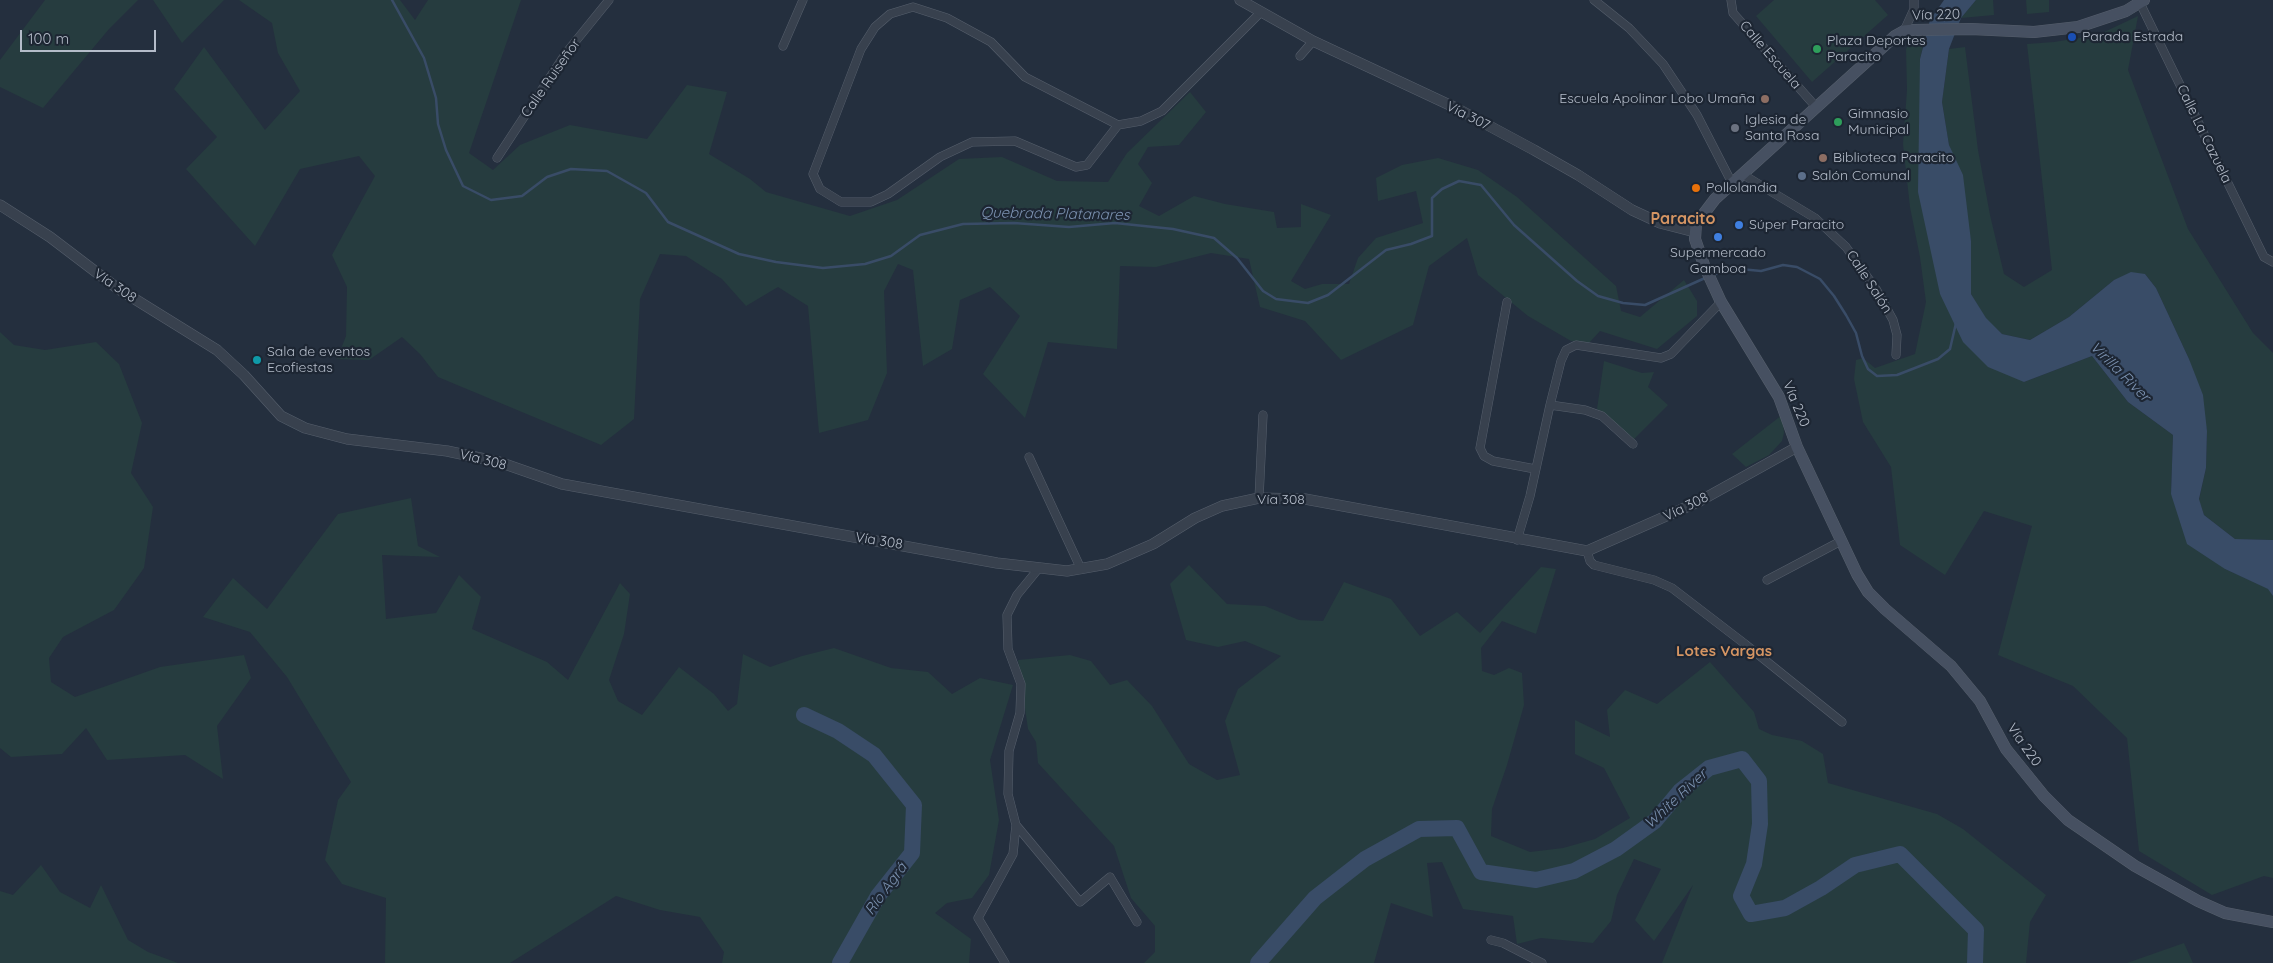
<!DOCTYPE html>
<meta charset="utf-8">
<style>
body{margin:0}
#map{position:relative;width:2273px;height:963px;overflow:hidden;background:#242f3e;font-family:Quicksand,sans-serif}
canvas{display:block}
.scale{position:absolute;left:20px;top:30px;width:136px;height:22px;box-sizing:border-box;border:2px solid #b4bcc9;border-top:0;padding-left:6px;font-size:15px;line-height:18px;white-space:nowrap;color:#b4bcc9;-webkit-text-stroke:4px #1d2633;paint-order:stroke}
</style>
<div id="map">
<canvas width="2273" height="963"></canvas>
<div class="scale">100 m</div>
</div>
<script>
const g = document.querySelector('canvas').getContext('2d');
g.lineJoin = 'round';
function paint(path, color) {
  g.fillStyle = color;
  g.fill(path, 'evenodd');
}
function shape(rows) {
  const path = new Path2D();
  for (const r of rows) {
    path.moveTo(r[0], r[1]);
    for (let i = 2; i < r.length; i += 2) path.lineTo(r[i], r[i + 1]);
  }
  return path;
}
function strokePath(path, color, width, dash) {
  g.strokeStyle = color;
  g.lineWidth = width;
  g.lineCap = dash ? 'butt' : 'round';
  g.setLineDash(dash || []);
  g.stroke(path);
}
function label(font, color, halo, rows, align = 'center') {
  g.font = font + ' Quicksand,sans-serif';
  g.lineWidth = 4.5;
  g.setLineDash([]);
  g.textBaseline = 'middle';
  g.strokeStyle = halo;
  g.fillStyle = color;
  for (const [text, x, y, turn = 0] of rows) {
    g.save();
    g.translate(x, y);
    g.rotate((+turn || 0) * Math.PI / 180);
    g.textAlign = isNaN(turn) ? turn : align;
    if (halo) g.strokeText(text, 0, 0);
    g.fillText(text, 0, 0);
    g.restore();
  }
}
const green = shape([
 [45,0,138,0,109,29,43,108,0,87,0,60],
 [153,0,224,0,182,43],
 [239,0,400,0,415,20,428,0,521,0,469,153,493,170,520,145,570,125,647,139,687,85,727,92,709,154,750,179,766,192,850,216,897,200,959,159,1002,157,1057,181,1108,182,1127,153,1190,92,1206,112,1179,145,1148,147,1138,164,1152,183,1139,206,1159,216,1194,196,1225,204,1274,212,1277,228,1301,227,1301,204,1331,215,1291,281,1305,289,1322,284,1349,284,1358,258,1376,238,1423,223,1416,191,1378,201,1376,178,1402,165,1438,158,1478,170,1517,197,1616,286,1621,311,1640,317,1684,280,1697,301,1697,316,1657,349,1600,331,1589,343,1571,341,1528,316,1478,275,1467,238,1429,266,1413,325,1341,360,1305,321,1260,307,1249,259,1211,253,1156,267,1120,266,1117,349,1048,342,1025,418,983,374,1020,316,990,287,960,300,952,349,923,366,913,270,898,264,884,291,887,373,868,420,819,433,808,306,778,287,746,306,722,279,686,256,660,254,640,299,634,419,601,445,438,377,420,354,402,337,369,360,337,359,346,336,347,287,332,255,375,176,359,156,300,169,255,246,186,169,217,137,174,89,204,47,265,130,300,91,278,53,272,23],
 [1774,0,1875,0,1888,15,1812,82,1756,16],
 [1976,0,1993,0,1994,15,1961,18],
 [2026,0,2049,0,2049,12,2027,14],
 [2138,16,2128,70,2188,229,2253,333,2273,353,2273,540,2235,539,2204,515,2199,500,2206,468,2207,431,2189,359,2156,288,2145,274,2114,280,2069,317,2030,340,2002,334,1986,319,1971,294,1971,241,1949,145,1942,102,1949,49,1965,47,1978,150,1990,215,2004,274,2024,287,2052,270,2027,44,2054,42,2098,35],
 [1909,41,1924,42,1920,59,1940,294,2024,382,2092,356,2128,402,2173,435,2171,494,2225,569,2269,589,2273,596,2273,878,2264,876,2212,895,2139,851,2127,738,2073,686,1998,655,2032,526,1984,511,1945,575,1900,545,1891,467,1863,422,1854,379,1856,360,1863,358,1875,368,1915,354,1926,302,1920,257,1910,207,1903,144,1907,90,1906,50],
 [0,332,14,345,45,350,96,342,119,364,142,423,131,473,153,507,144,568,114,610,63,637,49,658,51,682,75,697,160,667,244,655,251,678,217,726,223,779,185,755,107,760,86,728,62,754,11,757,0,748],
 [1604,361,1642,373,1654,372,1648,387,1668,405,1634,439,1597,409],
 [1782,415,1784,433,1782,441,1769,455,1746,467,1732,454],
 [411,498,418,546,440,557,382,555,386,619,436,613,459,575,481,597,472,629,547,662,568,680,620,583,630,594,624,634,609,680,618,701,642,715,679,667,714,694,728,711,737,704,743,654,770,667,802,656,834,648,891,668,928,672,952,694,980,678,1013,685,990,760,999,820,989,875,972,898,947,903,935,913,971,939,969,963,722,963,724,952,700,917,660,910,616,896,510,963,385,963,386,898,342,884,325,860,338,800,351,782,287,677,250,632,203,617,233,578,267,609,338,514],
 [1189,565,1227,604,1265,606,1299,620,1323,621,1344,582,1391,599,1420,636,1457,612,1480,633,1541,567,1556,569,1536,634,1502,621,1481,648,1482,671,1494,675,1509,668,1522,673,1524,705,1507,765,1492,809,1491,836,1530,852,1563,848,1595,839,1630,818,1604,768,1575,754,1575,720,1610,737,1607,710,1625,690,1657,704,1710,662,1754,712,1759,729,1772,735,1802,741,1823,754,1828,783,1937,814,1963,829,2046,895,2030,922,2026,963,1662,963,1693,885,1654,941,1635,920,1661,869,1634,859,1617,895,1611,921,1593,943,1541,938,1517,944,1513,916,1463,909,1442,862,1427,863,1433,917,1391,903,1374,963,1144,963,1155,952,1155,926,1131,898,1114,846,1038,763,1036,742,1028,729,1018,660,1070,655,1091,661,1110,685,1127,680,1152,706,1189,764,1217,780,1240,775,1225,721,1238,689,1281,656,1245,641,1218,647,1186,640,1170,584],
 [41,865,60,892,90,908,101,885,128,940,148,952,178,963,0,963,0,891,13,895],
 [2184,943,2193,963,2127,963]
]);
const water = shape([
 [1944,0,1976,0,1961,18,1949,49,1942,102,1949,145,1963,175,1971,241,1971,294,1986,318,2002,334,2030,340,2069,317,2114,280,2131,272,2145,274,2156,288,2189,359,2203,395,2207,431,2206,468,2199,499,2204,515,2235,539,2273,540,2273,596,2268,589,2225,569,2187,544,2171,494,2173,435,2128,402,2092,356,2024,382,1988,367,1963,342,1940,294,1918,192,1920,59,1930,20]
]);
const stream = shape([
 [392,0,424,58,436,98,438,124,446,150,463,186,491,200,522,196,547,177,571,169,607,171,646,193,668,222,739,254,776,262,823,268,865,264,891,256,920,235,963,224,1014,223,1069,227,1115,223,1173,229,1214,238,1237,258,1263,291,1276,299,1308,303,1328,295,1386,250,1411,244,1432,236,1432,198,1442,189,1459,181,1481,185,1514,225,1577,281,1598,296,1623,303,1645,305,1705,278],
 [1713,275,1730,268,1761,271,1783,265,1797,267,1820,279,1834,296,1846,315,1856,333,1862,356,1868,369,1877,376,1897,375,1938,359,1950,349,1956,323]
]);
const river = shape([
 [804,715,838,731,874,755,914,805,912,853,878,896,840,963],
 [1258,963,1315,898,1365,859,1419,829,1457,828,1481,872,1536,880,1574,871,1616,849,1655,821,1680,791,1709,768,1742,759,1759,781,1760,824,1754,864,1741,896,1751,914,1785,908,1821,888,1855,865,1900,854,1976,930,1975,963]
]);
const minor = shape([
 [1594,0,1629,28,1663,64,1697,115,1732,183],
 [1731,0,1733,13,1816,107],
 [2140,3,2264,257,2273,262],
 [1904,31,1914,9,1914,0],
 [783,46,803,0],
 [1300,56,1313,41],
 [1118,125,1087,165,1076,167,1015,141,972,142,940,157,888,194,871,202,841,202,820,189,813,174,861,49,875,27,890,14,913,7,947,18,991,42,1025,77,1118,125,1141,121,1162,111,1261,12],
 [497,158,566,53,609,0],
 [1742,174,1815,218,1846,247,1876,289,1893,320,1897,335,1896,355],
 [1507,302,1480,448,1484,456,1493,461,1535,469],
 [1550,405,1585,410,1602,416,1633,444],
 [1029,457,1081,569],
 [1259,498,1263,415],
 [1517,540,1530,496,1550,405,1561,361,1566,350,1576,345,1661,358,1671,354,1721,302],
 [1587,551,1590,561,1594,565,1654,580,1672,588,1745,644,1842,722],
 [1767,580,1841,541],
 [1016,825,1080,902,1110,877,1137,922],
 [1491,940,1503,943,1542,963],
 [1005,963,978,918,1013,854,1016,825,1008,794,1009,751,1020,713,1021,684,1008,649,1007,615,1017,595,1039,568]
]);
const tertiary = shape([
 [1240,0,1313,41,1456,108,1534,150,1578,175,1632,210,1660,223,1695,232],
 [0,205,50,237,117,288,217,350,244,375,281,416,305,428,347,439,447,451,499,462,562,484,997,563,1067,571,1107,564,1153,544,1195,518,1222,506,1259,498,1305,499,1587,551,1698,502,1797,447]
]);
const secondary = shape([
 [2144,0,2126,11,2078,27,2034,32,1971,29,1913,30,1904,31,1895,36,1715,199,1696,224,1695,239,1704,265,1721,302,1779,397,1797,447,1857,574,1868,592,1885,609,1951,666,1980,701,2006,749,2044,796,2068,820,2135,866,2198,901,2225,913,2273,922]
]);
const markers = [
 [2072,37,5,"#1a4fb4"],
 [1817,49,5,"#2e9e5b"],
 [1765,99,5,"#8d6e63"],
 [1838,122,5,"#2e9e5b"],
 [1735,128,5,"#6b7280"],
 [1823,158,5,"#8d6e63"],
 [1802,176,5,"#5c6f8a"],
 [1696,188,5,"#e8710a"],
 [1739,225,5,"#3f7fe0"],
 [1718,237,5,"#3f7fe0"],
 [257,360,5,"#0f9aa8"]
];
const streetNames = [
 ["Vía 220",1936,15,-2],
 ["Calle Escuela",1770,55,49],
 ["Calle Ruiseñor",551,78,-55],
 ["Vía 307",1468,116,27],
 ["Calle La Cazuela",2204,134,64],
 ["Calle Salón",1869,282,57],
 ["Vía 308",115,286,34],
 ["Vía 220",1796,404,67],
 ["Vía 308",483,460,14],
 ["Vía 308",1281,500],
 ["Vía 308",1686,507,-26],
 ["Vía 308",879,541,9],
 ["Vía 220",2024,745,55]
];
const poiNames = [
 ["Parada Estrada",2082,37],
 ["Plaza Deportes",1827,41],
 ["Paracito",1827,57],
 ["Escuela Apolinar Lobo Umaña",1755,99,"right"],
 ["Gimnasio",1848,114],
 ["Municipal",1848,130],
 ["Iglesia de",1745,120],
 ["Santa Rosa",1745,136],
 ["Biblioteca Paracito",1833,158],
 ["Salón Comunal",1812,176],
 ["Pollolandia",1706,188],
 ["Súper Paracito",1749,225],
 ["Supermercado",1718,253,"center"],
 ["Gamboa",1718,269,"center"],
 ["Sala de eventos",267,352],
 ["Ecofiestas",267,368]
];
const waterNames = [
 ["Quebrada Platanares",1055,214,1],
 ["Virilla River",2120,372,45],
 ["White River",1676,799,-43],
 ["Río Agrá",886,889,-54]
];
const neighbourhoodNames = [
 ["Lotes Vargas",1724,651]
];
const quarterNames = [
 ["Paracito",1683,219]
];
paint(green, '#263c3f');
paint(water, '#394c67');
strokePath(stream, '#394c67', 2.5);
strokePath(river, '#394c67', 16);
strokePath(minor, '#565f6c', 9);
strokePath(tertiary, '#565f6c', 11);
strokePath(secondary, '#565f6c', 12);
strokePath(minor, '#38414e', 8);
strokePath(tertiary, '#38414e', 10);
strokePath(secondary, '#465061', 11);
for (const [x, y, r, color] of markers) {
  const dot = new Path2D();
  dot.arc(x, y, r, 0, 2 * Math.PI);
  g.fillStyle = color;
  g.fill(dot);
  strokePath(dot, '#1d2633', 2);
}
label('14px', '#b4bcc9', '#1d2633', streetNames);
label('14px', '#b4bcc9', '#1d2633', poiNames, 'left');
label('italic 15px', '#7c92b1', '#1d2633', waterNames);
label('bold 15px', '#d59563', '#1d2633', neighbourhoodNames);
label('bold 16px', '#d59563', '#1d2633', quarterNames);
</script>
